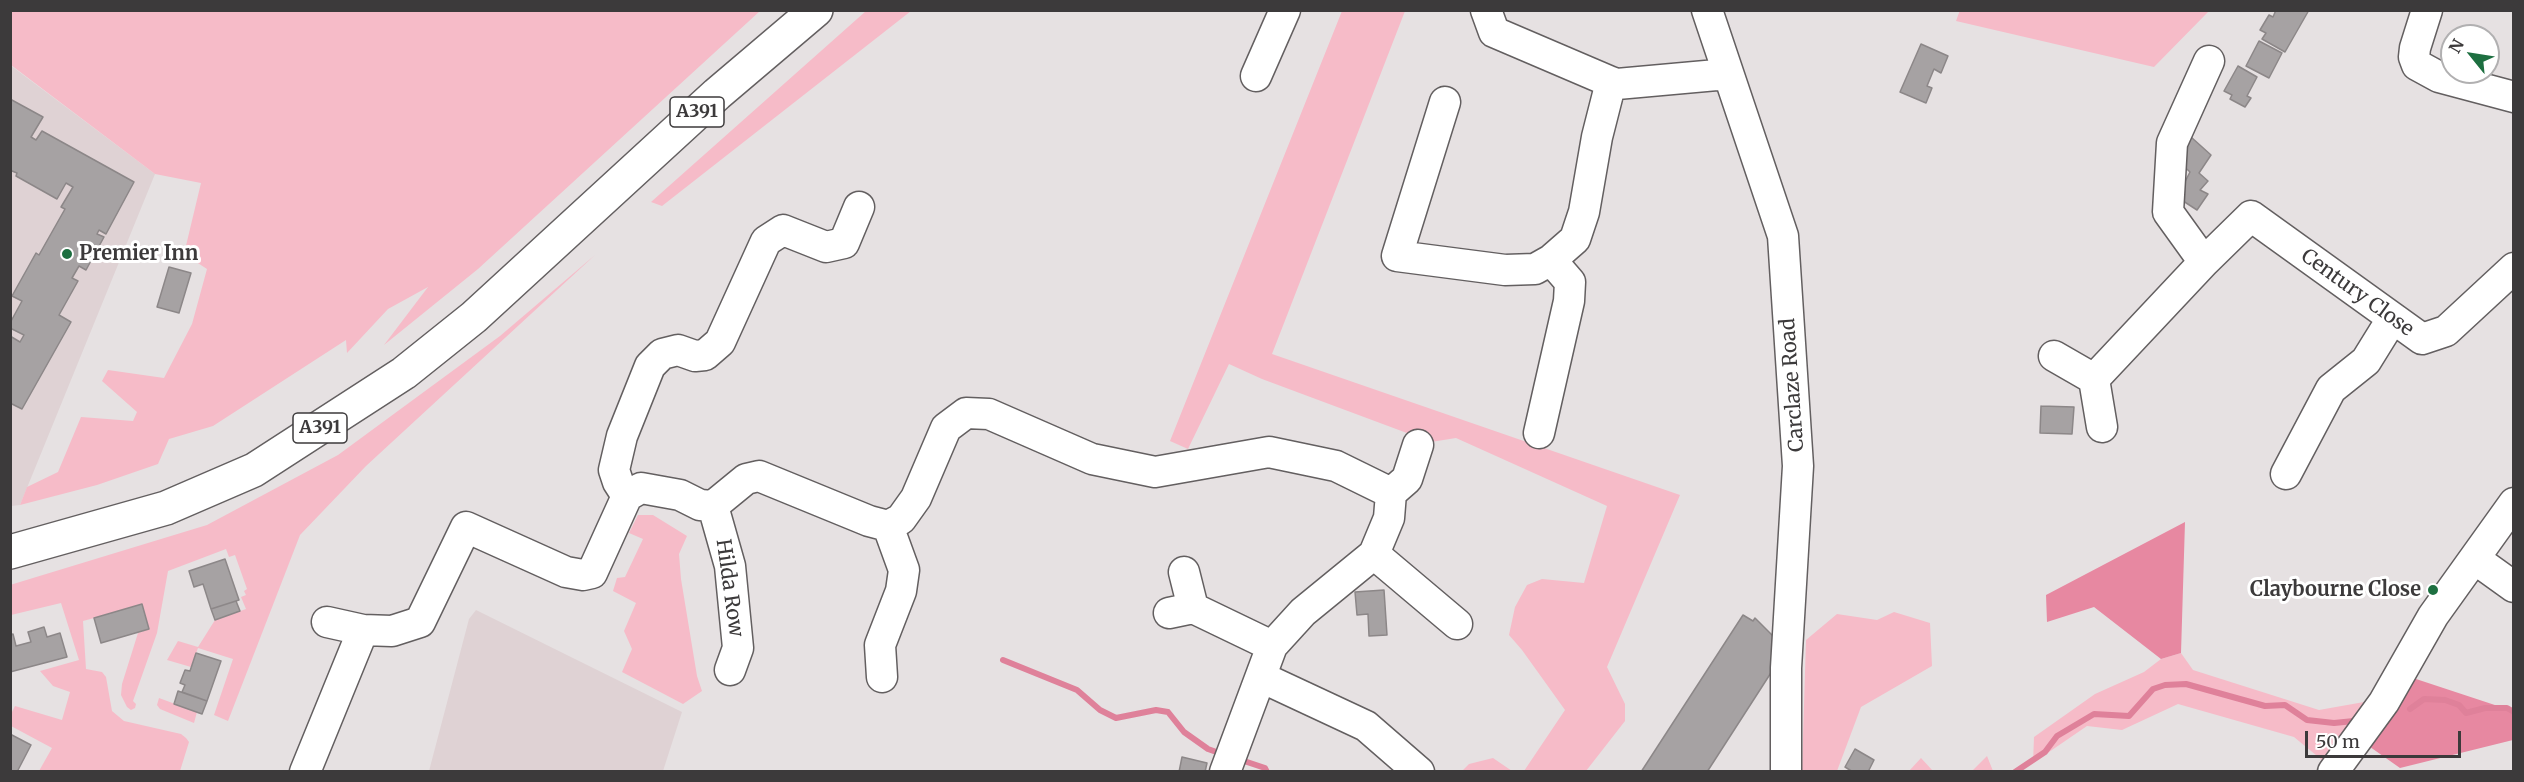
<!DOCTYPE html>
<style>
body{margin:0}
#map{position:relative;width:2524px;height:782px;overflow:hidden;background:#e6e1e2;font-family:Merriweather,serif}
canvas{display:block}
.frame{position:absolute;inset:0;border:12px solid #3c3a3b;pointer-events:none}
.north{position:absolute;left:2440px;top:24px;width:60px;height:60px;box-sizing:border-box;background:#fff;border:2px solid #b1b0b1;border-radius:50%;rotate:300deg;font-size:16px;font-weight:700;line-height:24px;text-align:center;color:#3c3a3b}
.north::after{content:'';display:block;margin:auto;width:21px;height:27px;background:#1d6f40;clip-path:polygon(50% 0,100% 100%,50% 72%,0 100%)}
.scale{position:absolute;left:2305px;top:731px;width:156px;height:27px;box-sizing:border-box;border:3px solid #3c3a3b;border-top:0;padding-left:8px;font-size:18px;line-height:21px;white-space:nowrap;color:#3c3a3b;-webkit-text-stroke:4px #fff;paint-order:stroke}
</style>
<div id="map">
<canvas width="2524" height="782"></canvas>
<div class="frame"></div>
<div class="north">N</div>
<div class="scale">50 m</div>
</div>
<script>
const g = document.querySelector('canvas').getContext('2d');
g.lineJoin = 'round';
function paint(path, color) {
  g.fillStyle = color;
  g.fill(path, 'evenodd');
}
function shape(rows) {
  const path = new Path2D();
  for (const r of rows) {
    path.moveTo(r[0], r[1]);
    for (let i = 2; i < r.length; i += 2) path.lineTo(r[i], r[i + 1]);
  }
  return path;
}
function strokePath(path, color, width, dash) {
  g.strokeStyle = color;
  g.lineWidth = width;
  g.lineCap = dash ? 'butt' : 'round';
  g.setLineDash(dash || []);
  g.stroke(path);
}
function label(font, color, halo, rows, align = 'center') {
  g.font = font + ' Merriweather,serif';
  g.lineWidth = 6;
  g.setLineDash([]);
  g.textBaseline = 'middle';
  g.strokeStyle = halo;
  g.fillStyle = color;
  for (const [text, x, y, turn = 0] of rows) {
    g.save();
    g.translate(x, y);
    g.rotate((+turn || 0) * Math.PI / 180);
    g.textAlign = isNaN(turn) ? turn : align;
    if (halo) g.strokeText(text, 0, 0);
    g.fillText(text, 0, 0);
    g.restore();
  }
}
const built = shape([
 [10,65,155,174,20,505,11,506],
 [476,610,682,712,663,771,429,771,469,619]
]);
const green = shape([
 [1960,10,2209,10,2209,11,2154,67,1956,21],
 [10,11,11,10,760,11,478,269,384,345,428,287,388,309,347,353,346,340,213,426,169,439,158,464,97,485,20,505,27,487,58,472,81,417,133,421,137,412,102,381,108,370,164,378,192,324,207,269,184,254,201,183,155,174,11,65],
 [866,11,911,11,662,206,651,202],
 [1342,11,1405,11,1272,354,1680,495,1607,667,1625,704,1625,721,1586,771,1524,771,1565,710,1522,650,1509,635,1515,607,1527,585,1542,579,1584,583,1607,506,1456,438,1431,442,1262,379,1229,364,1188,449,1170,441],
 [595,255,366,466,300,535,228,721,214,715,233,659,198,648,191,667,167,660,178,641,198,647,215,620,246,609,241,597,246,595,244,591,247,589,235,555,229,557,226,549,168,571,157,633,133,701,136,704,135,708,131,710,127,707,121,695,122,684,138,633,149,629,142,605,83,621,86,669,102,672,106,677,112,711,124,721,181,734,186,738,189,742,180,771,39,771,52,748,11,726,11,714,15,706,62,720,70,692,53,686,40,671,79,660,61,603,11,615,10,585,207,525,338,455,500,336],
 [638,515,653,515,687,536,679,554,681,579,697,676,702,691,683,704,622,672,632,649,624,631,636,603,613,591,617,578,625,577,643,539,629,533],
 [1894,612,1930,623,1932,666,1861,707,1837,771,1802,771,1806,640,1837,614,1877,620],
 [2181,653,2193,670,2319,710,2364,702,2339,742,2322,760,2294,737,2178,704,2122,730,2087,726,2033,763,2034,737,2095,694,2144,672,2161,659],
 [159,698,197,712,194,723,160,709,157,705],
 [1987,756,1993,771,1972,771],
 [1493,758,1512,771,1462,771,1469,764],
 [1921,758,1933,771,1909,771]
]);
const forest = shape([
 [2185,522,2181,653,2161,659,2094,607,2047,622,2046,595],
 [2410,677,2513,711,2513,740,2400,768,2363,742]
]);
const stream = shape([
 [1003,660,1077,690,1100,710,1116,718,1156,710,1168,712,1184,732,1208,749,1222,754],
 [2410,709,2424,699,2445,700,2459,705,2466,713,2485,708,2507,708,2514,712],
 [1238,759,1265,768,1267,772],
 [2015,772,2045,752,2057,736,2094,714,2129,716,2153,689,2165,685,2186,684,2265,706,2285,705,2307,720,2334,723,2354,721]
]);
const building = shape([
 [2276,10,2309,10,2285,52,2262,39,2266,33,2260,30,2269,15,2273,17,2276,10],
 [2259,41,2282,53,2269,78,2246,66,2259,41],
 [1921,44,1948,56,1941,73,1934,69,1927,86,1932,88,1926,103,1900,92,1921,44],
 [2238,66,2257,77,2247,96,2251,98,2245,107,2230,99,2232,95,2224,91,2238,66],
 [10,99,43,117,31,137,36,140,42,131,134,182,106,234,99,230,97,234,104,237,86,270,79,266,72,278,78,281,59,315,71,322,22,409,10,403,10,336,20,342,24,335,10,328,10,323,22,301,12,296,36,253,39,255,65,209,61,207,73,187,66,183,57,199,16,176,17,173,12,171,10,173,10,99],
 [2191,137,2211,155,2199,173,2208,181,2200,190,2208,194,2197,210,2177,197,2190,172,2177,160,2191,137],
 [169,267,191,273,179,313,157,307,169,267],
 [2041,406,2074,407,2072,434,2040,433,2041,406],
 [225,559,239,600,211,609,203,584,194,587,189,571,225,559],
 [1384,590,1387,635,1369,636,1368,614,1357,615,1355,592,1384,590],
 [236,601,240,611,215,620,211,609,236,601],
 [142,604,149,629,101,643,94,618,142,604],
 [1743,615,1753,621,1755,618,1779,642,1776,665,1707,772,1641,772,1743,615],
 [44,627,47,637,60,633,67,657,10,672,10,635,13,634,16,646,31,642,28,632,44,627],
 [196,653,221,661,207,701,182,692,185,685,180,683,185,670,190,671,196,653],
 [178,691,207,701,202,714,174,704,178,691],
 [10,734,31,745,17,772,10,771,10,734],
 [1855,749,1874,760,1868,772,1853,772,1845,767,1855,749],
 [1182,757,1207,763,1205,772,1179,772,1182,757]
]);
const minor = shape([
 [1486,10,1494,32,1611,82,1617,84,1728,74],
 [1707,10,1783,236,1798,466,1786,668,1786,772],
 [2427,10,2415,48,2414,57,2417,65,2439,77,2514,97],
 [1256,76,1285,10],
 [1445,102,1397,256,1505,270,1535,269,1551,260,1575,239,1584,212,1597,137,1611,82],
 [2204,262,2168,212,2172,143,2209,61],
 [2054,356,2094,379],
 [2102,427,2094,379,2204,262,2251,216,2422,339,2446,331,2514,268],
 [1539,433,1569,301,1570,282,1551,260],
 [2286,474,2331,389,2366,361,2392,319],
 [627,496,618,482,614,470,622,436,650,366,662,354,678,350,695,356,705,355,720,342,766,241,783,230,826,247,844,243,859,207],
 [713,506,730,566,738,648,730,670],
 [1374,554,1457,624],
 [2475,559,2514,587],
 [1193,608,1272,646],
 [1169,613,1193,608,1184,572],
 [327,622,363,630,392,631,420,622,466,527,566,572,583,575,592,573,627,496,641,488,680,495,700,505,713,506,746,479,759,476,869,521,888,526,901,519,916,498,946,428,966,413,989,414,1092,459,1155,472,1269,452,1336,466,1391,493],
 [882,677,880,645,901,591,904,570,888,526],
 [1261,677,1366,726,1419,772],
 [305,772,363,630],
 [1225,772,1272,646,1303,612,1374,554,1389,518,1391,493,1407,479,1418,445],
 [2333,772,2384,702,2433,616,2514,503]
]);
const highway = shape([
 [10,552,166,508,254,470,404,373,474,317,717,94,816,10]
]);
const markers = [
 [67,254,6,"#1d6f40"],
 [2433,590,6,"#1d6f40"]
];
const shields = [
 [697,112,54],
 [320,428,54]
];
const shieldNames = [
 ["A391",697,112],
 ["A391",320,428]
];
const poiNames = [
 ["Premier Inn",79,254],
 ["Claybourne Close",2421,590,"right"]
];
const streetNames = [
 ["Century Close",2357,293,36],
 ["Carclaze Road",1793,385,-94],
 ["Hilda Row",729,588,82]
];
paint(built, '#dfd2d4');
paint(green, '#f6bbc8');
paint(forest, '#e788a1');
strokePath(stream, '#df819a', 6);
paint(building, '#a6a2a3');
strokePath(building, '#8c8788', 1.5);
strokePath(minor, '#635f60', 33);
strokePath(highway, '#635f60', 36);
strokePath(minor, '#fff', 30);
strokePath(highway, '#fff', 33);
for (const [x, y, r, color] of markers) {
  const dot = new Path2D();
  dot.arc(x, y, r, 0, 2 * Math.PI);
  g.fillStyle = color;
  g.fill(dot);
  strokePath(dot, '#fff', 2);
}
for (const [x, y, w] of shields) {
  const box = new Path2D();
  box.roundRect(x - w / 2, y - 15, w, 30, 4.5);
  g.fillStyle = '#fff';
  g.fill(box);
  strokePath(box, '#3c3a3b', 1.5);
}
label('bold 18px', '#3c3a3b', null, shieldNames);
label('bold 20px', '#3c3a3b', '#fff', poiNames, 'left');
label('20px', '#3c3a3b', '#fff', streetNames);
</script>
